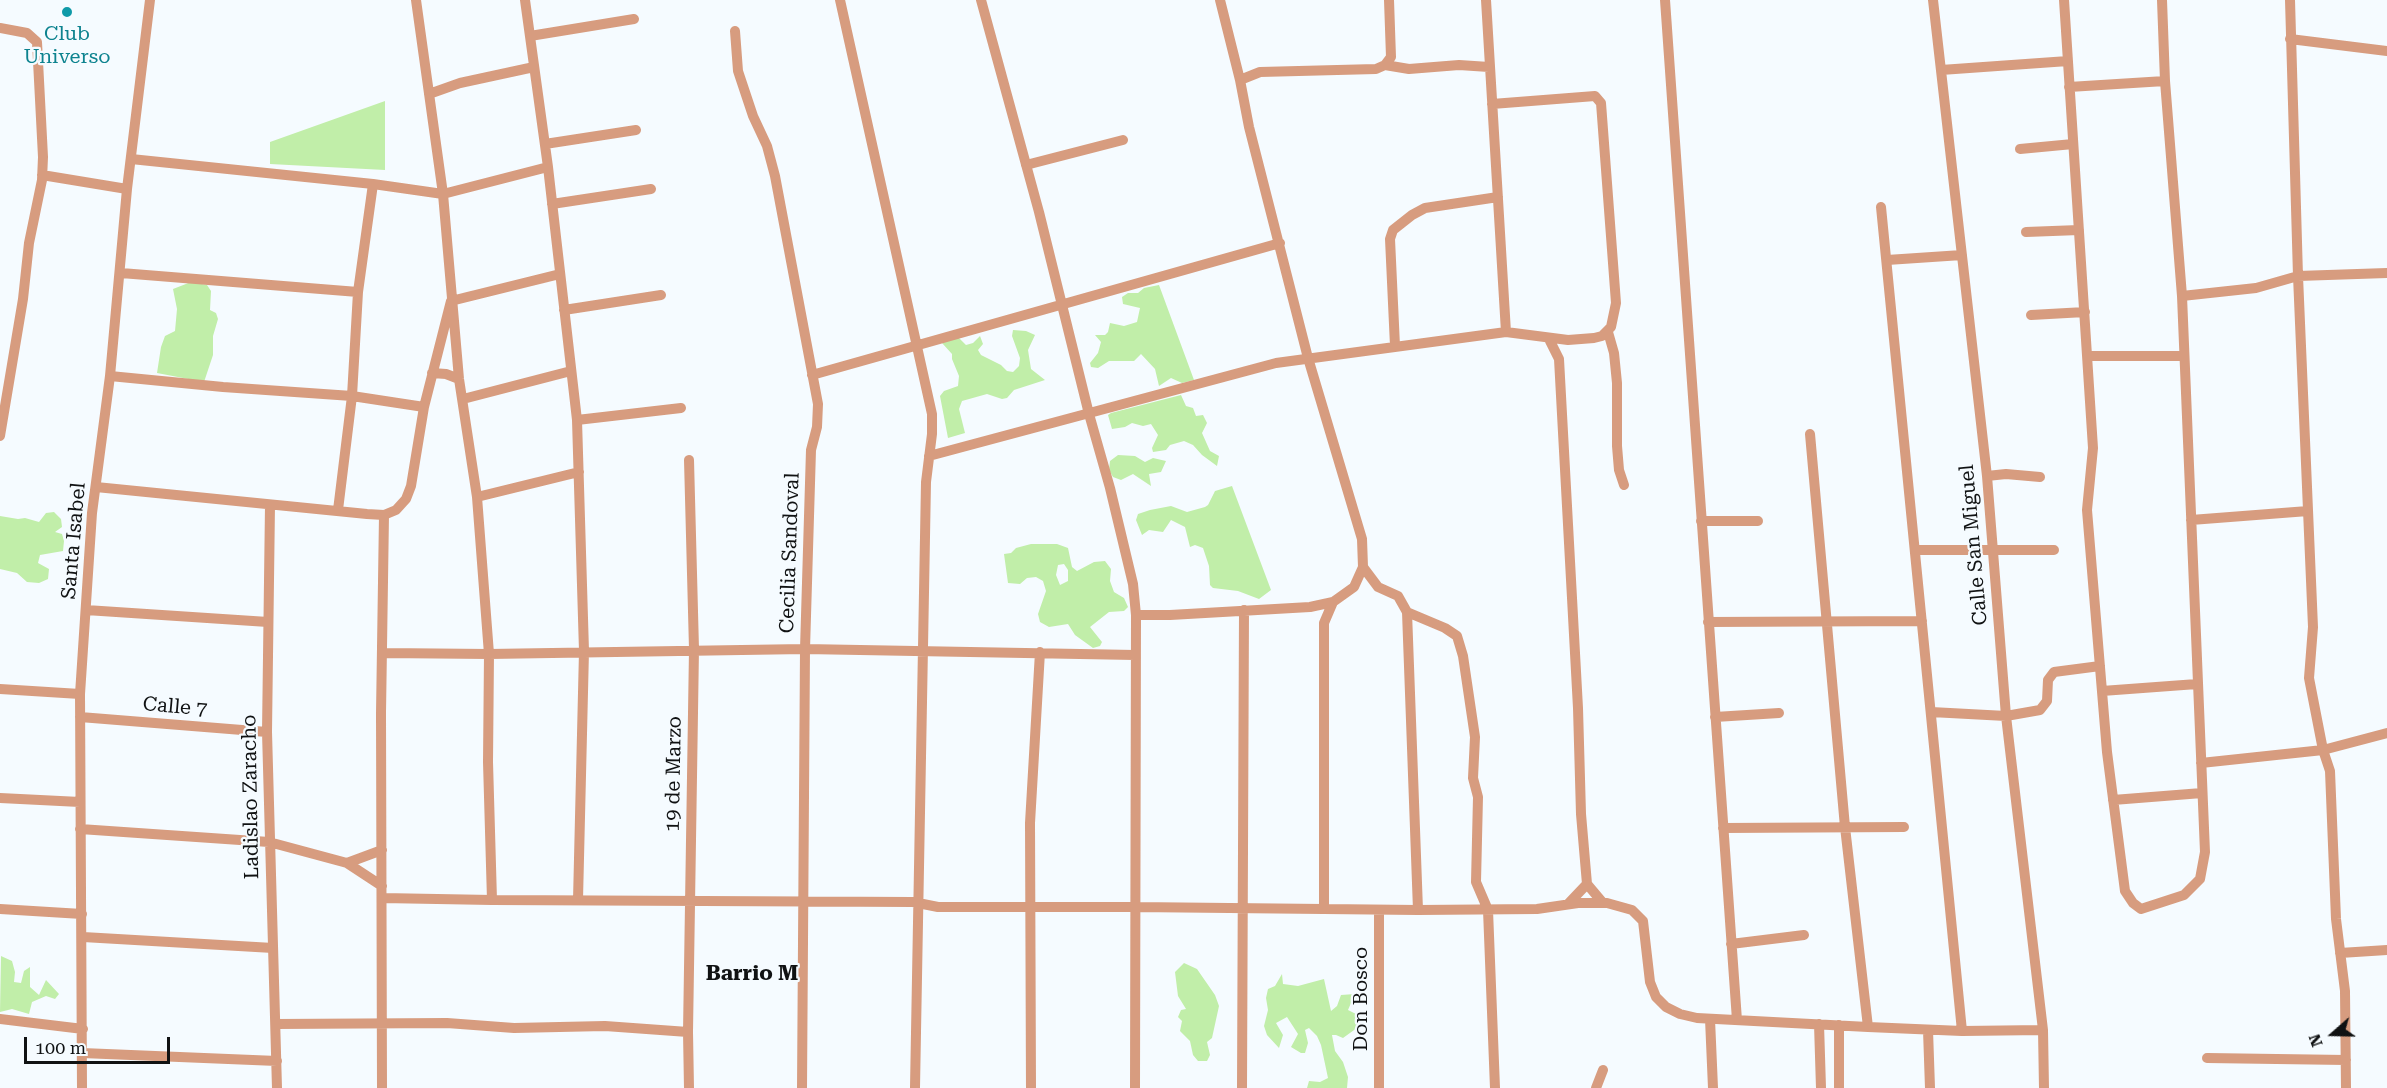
<!DOCTYPE html>
<style>
body{margin:0}
#map{position:relative;width:2387px;height:1088px;overflow:hidden;background:#f5fbff;font-family:"Roboto Serif",serif}
canvas{display:block}
.north{position:absolute;left:2303px;top:1004px;width:60px;height:60px;-webkit-text-stroke:4px #f5fbff;paint-order:stroke;rotate:250deg;font-size:16px;font-weight:700;line-height:24px;text-align:center;color:#101213}
.north::after{content:'';display:block;margin:auto;width:21px;height:27px;background:#101213;clip-path:polygon(50% 0,100% 100%,50% 72%,0 100%)}
.scale{position:absolute;left:24px;top:1037px;width:146px;height:27px;box-sizing:border-box;border:3px solid #101213;border-top:0;padding-left:8px;font-size:18px;line-height:21px;white-space:nowrap;color:#101213;-webkit-text-stroke:4px #f5fbff;paint-order:stroke}
</style>
<div id="map">
<canvas width="2387" height="1088"></canvas>
<div class="north">N</div>
<div class="scale">100 m</div>
</div>
<script>
const g = document.querySelector('canvas').getContext('2d');
g.lineJoin = 'round';
function paint(path, color) {
  g.fillStyle = color;
  g.fill(path, 'evenodd');
}
function shape(rows) {
  const path = new Path2D();
  for (const r of rows) {
    path.moveTo(r[0], r[1]);
    for (let i = 2; i < r.length; i += 2) path.lineTo(r[i], r[i + 1]);
  }
  return path;
}
function strokePath(path, color, width, dash) {
  g.strokeStyle = color;
  g.lineWidth = width;
  g.lineCap = dash ? 'butt' : 'round';
  g.setLineDash(dash || []);
  g.stroke(path);
}
function label(font, color, halo, rows, align = 'center') {
  g.font = font + ' "Roboto Serif",serif';
  g.lineWidth = 4.5;
  g.setLineDash([]);
  g.textBaseline = 'middle';
  g.strokeStyle = halo;
  g.fillStyle = color;
  for (const [text, x, y, turn = 0] of rows) {
    g.save();
    g.translate(x, y);
    g.rotate((+turn || 0) * Math.PI / 180);
    g.textAlign = isNaN(turn) ? turn : align;
    if (halo) g.strokeText(text, 0, 0);
    g.fillText(text, 0, 0);
    g.restore();
  }
}
const green = shape([
 [385,101,385,170,270,164,270,142],
 [191,282,207,285,211,291,210,310,216,313,218,319,213,336,213,355,204,382,157,373,161,347,165,336,175,331,177,309,173,289],
 [1159,285,1194,380,1182,383,1171,378,1159,386,1155,369,1141,354,1134,361,1109,361,1098,368,1091,367,1090,363,1098,353,1101,342,1095,335,1105,335,1108,332,1110,323,1124,326,1137,322,1140,308,1123,304,1122,297,1128,293,1138,293,1144,288],
 [1013,330,1026,331,1035,335,1028,350,1031,369,1045,380,1014,390,1007,398,1002,399,987,394,962,401,959,409,965,433,948,438,940,396,944,391,958,386,959,376,952,359,952,354,942,343,957,336,966,345,973,343,980,336,983,344,978,350,981,355,1001,365,1007,371,1013,372,1019,366,1020,358,1012,336],
 [1181,395,1186,406,1193,408,1196,416,1203,415,1207,423,1202,433,1210,451,1219,456,1217,466,1202,455,1193,445,1184,441,1170,445,1166,450,1153,452,1152,448,1158,435,1151,424,1143,426,1132,423,1125,427,1112,429,1108,415,1111,413],
 [1118,455,1135,456,1145,462,1153,458,1166,461,1161,472,1149,474,1151,486,1133,474,1121,480,1113,477,1109,470,1110,461],
 [1232,486,1271,590,1259,599,1238,591,1213,588,1210,585,1209,566,1203,548,1195,545,1190,547,1185,527,1171,520,1163,532,1149,530,1142,535,1136,520,1138,514,1150,510,1171,506,1187,512,1205,507,1208,505,1215,491],
 [54,512,61,519,62,527,55,532,62,534,64,541,63,551,40,555,38,563,49,569,48,579,39,583,27,582,17,573,0,569,0,516,18,519,25,518,39,522,46,513],
 [1031,544,1057,544,1068,548,1072,567,1077,571,1094,562,1105,561,1111,569,1110,581,1114,592,1124,598,1128,607,1124,611,1109,612,1090,627,1102,642,1100,646,1093,648,1075,635,1068,624,1049,627,1040,622,1038,614,1046,591,1043,581,1036,577,1027,578,1020,584,1008,583,1004,554,1011,553,1016,548],
 [1064,564,1068,570,1068,581,1060,585,1056,575,1058,565],
 [1,956,12,961,15,972,14,982,21,983,24,971,30,967,30,987,39,995,46,980,59,994,55,999,46,996,32,1002,29,1014,12,1009,0,1012],
 [1184,963,1197,969,1215,995,1219,1006,1212,1038,1207,1042,1210,1055,1207,1061,1198,1061,1193,1055,1190,1041,1180,1031,1182,1021,1178,1017,1181,1010,1186,1009,1178,996,1175,972],
 [1282,974,1283,984,1298,986,1324,979,1331,1011,1337,1006,1341,995,1355,994,1360,1003,1351,1003,1348,1010,1368,1020,1343,1038,1336,1035,1332,1035,1335,1051,1343,1062,1348,1077,1347,1088,1307,1088,1309,1081,1320,1082,1328,1078,1321,1045,1317,1036,1309,1028,1305,1030,1308,1043,1305,1053,1301,1053,1291,1047,1298,1034,1287,1017,1276,1023,1283,1035,1279,1048,1267,1035,1264,1026,1268,1010,1266,998,1268,989,1275,986]
]);
const street = shape([
 [416,0,443,194,459,379,477,497,489,654,488,762,492,900],
 [525,0,548,167,577,420,584,651,578,900],
 [840,0,932,414,932,434,926,482,915,1088],
 [981,0,1039,212,1089,414,1110,488,1133,584,1136,615],
 [1486,0,1506,332],
 [1665,0,1737,1020],
 [1933,0,1987,476,2006,716,2043,1030,2044,1088],
 [2064,0,2093,448,2087,510,2107,752,2125,891,2133,903,2141,909,2184,895,2200,879,2205,852,2182,296,2165,81,2162,0],
 [2290,0,2298,276,2313,627,2309,678,2323,750,2330,771,2336,919,2345,991,2346,1088],
 [0,28,27,33,37,42,43,157,42,180,29,243,23,299,0,436],
 [735,31,738,71,753,116,767,146,775,176,818,404,817,427,811,450,805,649,802,1088],
 [530,36,634,19],
 [2290,39,2387,51],
 [1385,65,1409,69,1459,65,1489,67],
 [1941,70,2068,61],
 [1240,80,1260,72,1376,69,1385,65,1391,57,1389,0],
 [2069,87,2165,81],
 [429,94,460,83,534,67],
 [545,144,636,130],
 [2020,149,2073,144],
 [131,159,373,184,443,194,548,167],
 [1026,165,1123,140],
 [42,175,127,189],
 [552,204,651,189],
 [1881,207,1962,1031],
 [2026,232,2079,230],
 [1887,260,1962,255],
 [121,273,358,292],
 [2182,296,2256,288,2298,276,2387,273],
 [564,310,661,295],
 [2031,315,2085,312],
 [1608,332,1614,353,1617,383,1617,446,1619,470,1624,485],
 [1549,339,1559,359,1578,708,1581,814,1587,884,1603,903],
 [1395,346,1390,239,1393,230,1412,215,1425,208,1498,197],
 [2088,356,2184,356],
 [432,373,446,374,459,379],
 [812,375,1280,243],
 [110,376,223,387,352,396,424,407],
 [463,399,571,371],
 [577,420,681,408],
 [1810,434,1845,827,1868,1027],
 [929,456,1276,363,1506,332,1568,340,1594,338,1602,336,1611,327,1616,303,1601,103,1595,96,1492,104],
 [689,460,694,649,688,1032,689,1088],
 [1987,476,2006,474,2040,477],
 [96,487,367,514,384,515,396,510,406,499,411,486,424,407,451,301,560,274],
 [477,497,579,472],
 [270,505,267,732,277,1088],
 [338,510,352,396,358,292,373,184],
 [2191,520,2308,511],
 [1701,521,1758,521],
 [1915,550,2054,550],
 [1363,567,1378,587,1398,596,1407,612,1445,628,1457,636,1463,656,1475,737,1473,778,1478,797,1476,882,1488,910,1495,1088],
 [86,610,268,622],
 [1407,612,1418,910],
 [1708,622,1922,621],
 [383,653,489,654,805,649,1135,655],
 [0,689,80,694],
 [2102,691,2197,684],
 [1931,712,2006,716,2040,710,2047,701,2048,680,2054,672,2100,666],
 [80,717,267,732],
 [1715,717,1779,713],
 [2201,763,2323,750,2387,733],
 [0,798,80,802],
 [2113,800,2202,793],
 [1723,828,1904,827],
 [80,829,269,842,347,863,382,886],
 [347,863,382,850],
 [382,898,492,900,913,902,938,907,1135,907,1418,910,1537,909,1578,903,1607,903,1632,910,1643,921,1650,982,1656,997,1666,1007,1680,1014,1697,1018,1868,1027,1962,1031,2043,1030],
 [1568,904,1587,884],
 [0,909,82,914],
 [1324,909,1324,623,1333,602],
 [1379,910,1379,1088],
 [83,937,273,948],
 [1731,944,1804,935],
 [2340,953,2387,950],
 [0,1019,83,1029],
 [1710,1019,1713,1088],
 [276,1024,447,1023,514,1028,605,1026,688,1032],
 [1819,1024,1821,1088],
 [1839,1025,1839,1088],
 [1928,1030,1930,1088],
 [82,1053,277,1061],
 [2207,1058,2346,1060],
 [82,1088,80,694,92,513,110,376,127,189,150,0],
 [382,1088,381,713,384,515],
 [1031,1088,1030,823,1040,652],
 [1135,1088,1136,615,1170,615,1310,607,1333,602,1354,587,1363,567,1362,539,1308,358,1249,127,1240,80,1220,0],
 [1242,1088,1244,610],
 [1596,1088,1603,1070]
]);
const markers = [
 [67,12,6,"#0f9aa8"]
];
const cultureNames = [
 ["Club",67,34],
 ["Universo",67,57]
];
const streetNames = [
 ["Santa Isabel",74,541,-85],
 ["Calle San Miguel",1974,545,-95],
 ["Cecilia Sandoval",790,553,-88],
 ["Calle 7",175,707,5],
 ["19 de Marzo",674,774,-89],
 ["Ladislao Zaracho",251,797,-91],
 ["Don Bosco",1361,999,-90]
];
const neighbourhoodNames = [
 ["Barrio M",752,974]
];
paint(green, '#c1eea9');
strokePath(street, '#d79c7f', 10);
for (const [x, y, r, color] of markers) {
  const dot = new Path2D();
  dot.arc(x, y, r, 0, 2 * Math.PI);
  g.fillStyle = color;
  g.fill(dot);
  strokePath(dot, '#f5fbff', 2);
}
label('20px', '#0d838f', '#f5fbff', cultureNames);
label('20px', '#101213', '#f5fbff', streetNames);
label('bold 21px', '#101213', '#f5fbff', neighbourhoodNames);
</script>
